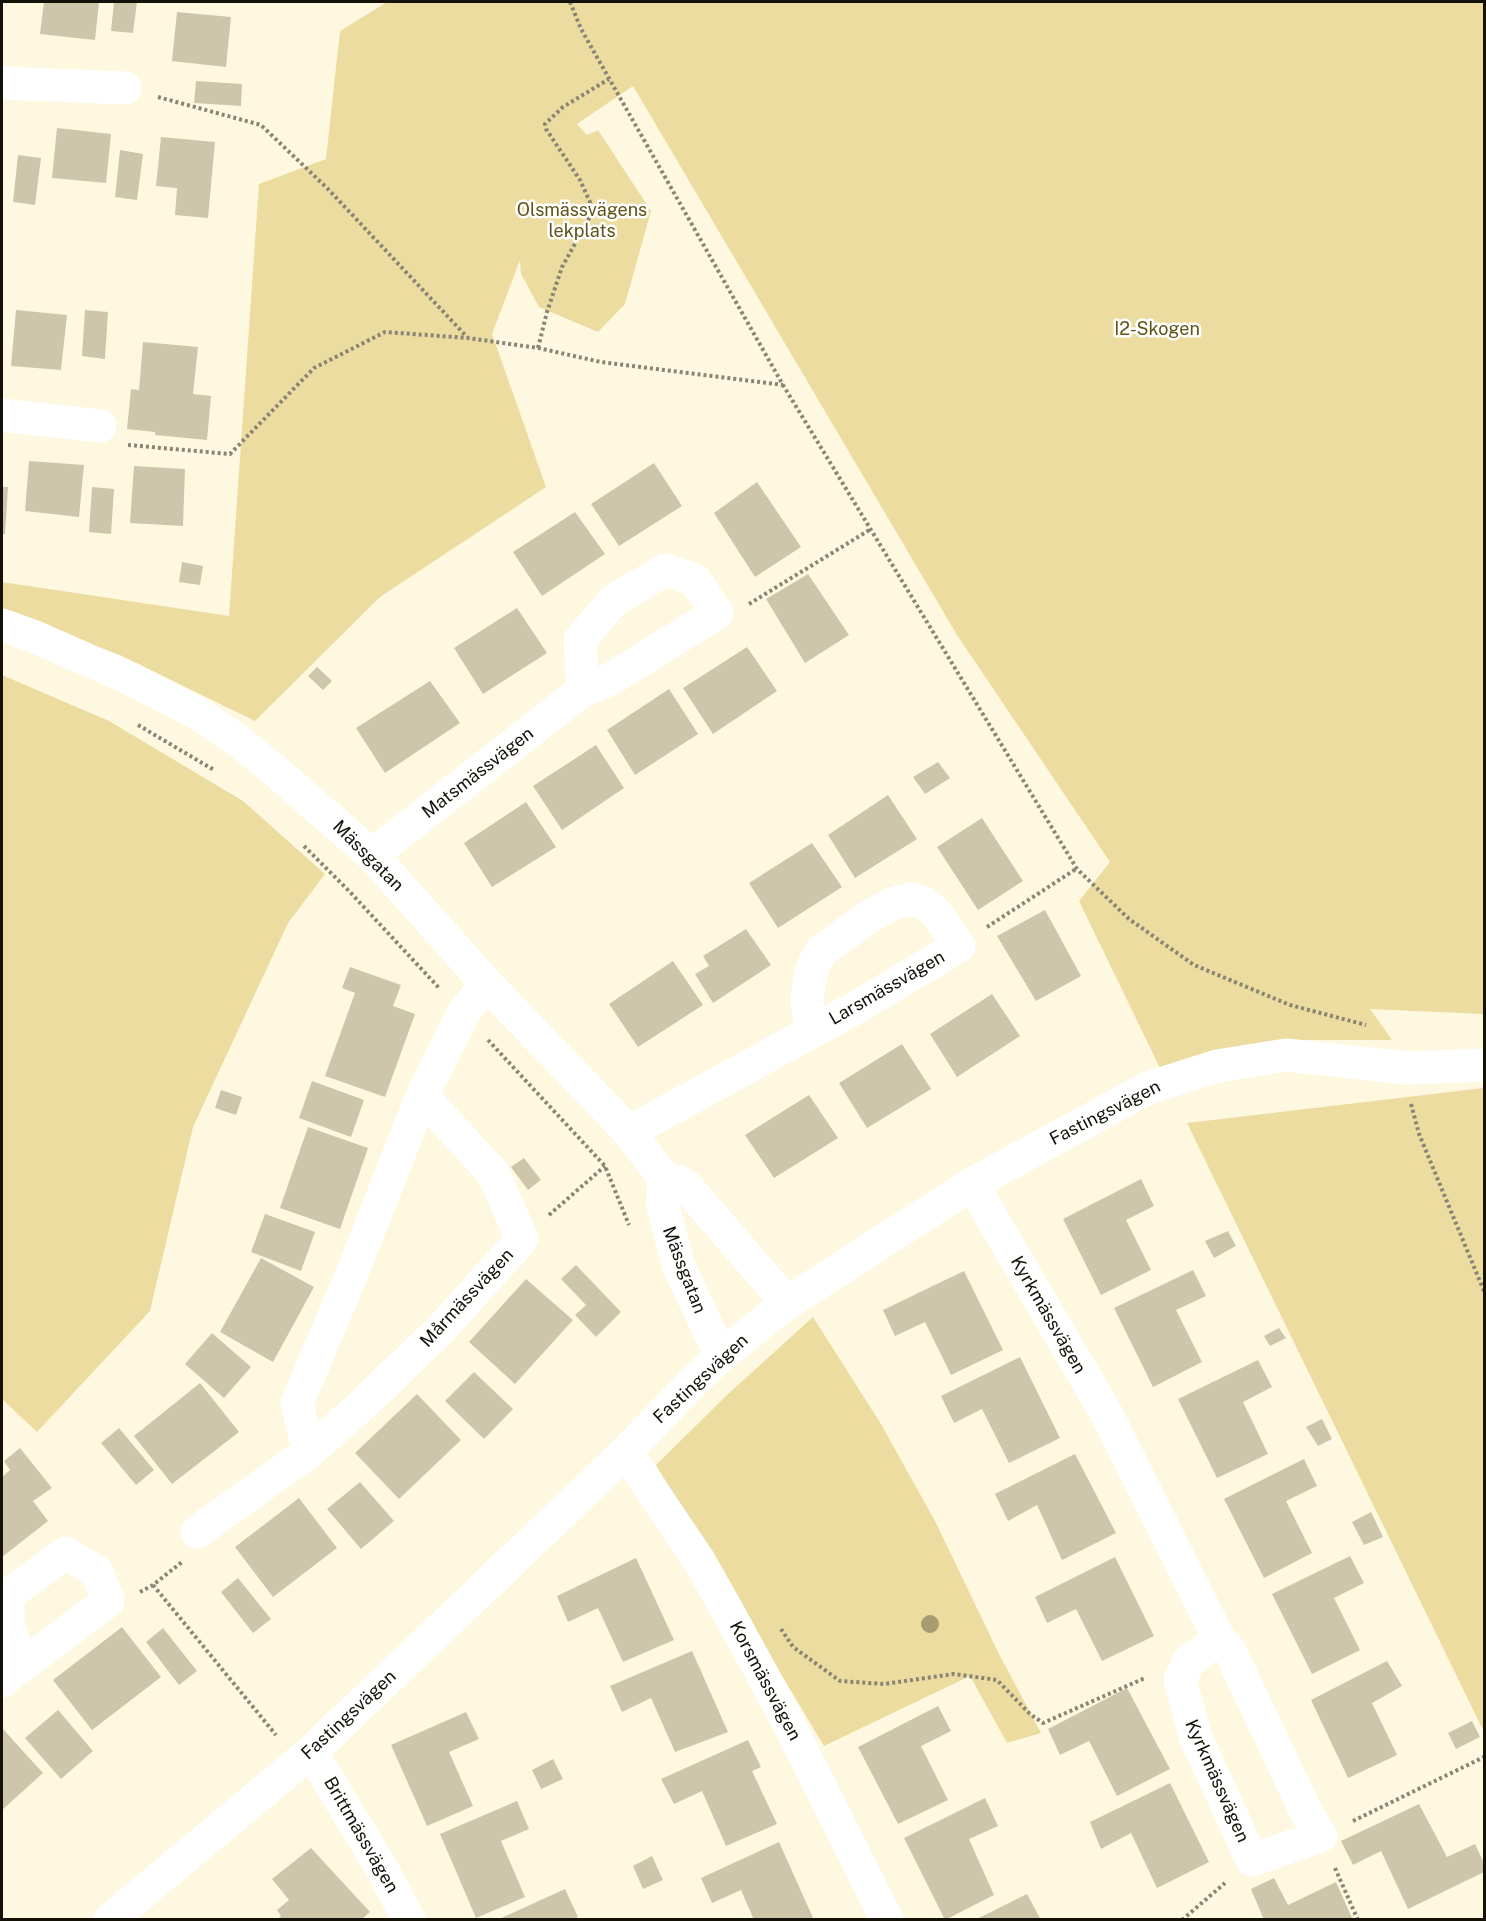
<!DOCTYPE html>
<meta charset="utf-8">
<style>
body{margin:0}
#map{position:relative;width:1486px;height:1921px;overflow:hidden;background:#fef8e1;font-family:"Public Sans",sans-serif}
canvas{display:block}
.frame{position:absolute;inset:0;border:3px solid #141208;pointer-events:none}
</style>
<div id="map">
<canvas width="1486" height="1921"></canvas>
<div class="frame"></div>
</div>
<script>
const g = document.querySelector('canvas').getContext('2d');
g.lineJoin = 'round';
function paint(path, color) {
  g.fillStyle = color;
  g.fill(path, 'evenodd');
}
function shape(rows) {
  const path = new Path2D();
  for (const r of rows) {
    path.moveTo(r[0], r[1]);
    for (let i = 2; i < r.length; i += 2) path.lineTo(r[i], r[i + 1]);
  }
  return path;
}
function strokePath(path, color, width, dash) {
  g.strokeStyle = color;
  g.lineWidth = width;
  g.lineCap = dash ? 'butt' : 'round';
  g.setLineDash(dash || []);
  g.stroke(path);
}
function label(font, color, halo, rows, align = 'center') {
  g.font = font + ' "Public Sans",sans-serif';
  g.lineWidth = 5;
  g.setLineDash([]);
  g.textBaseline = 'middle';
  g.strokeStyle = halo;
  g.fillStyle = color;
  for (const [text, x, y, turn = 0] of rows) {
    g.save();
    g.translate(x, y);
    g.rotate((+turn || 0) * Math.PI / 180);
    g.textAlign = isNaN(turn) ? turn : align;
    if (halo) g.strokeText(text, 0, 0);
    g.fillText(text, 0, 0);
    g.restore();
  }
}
const green = shape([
 [387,2,1484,2,1484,1014,1370,1009,1392,1040,1284,1040,1160,1068,1079,901,1110,862,957,635,633,86,577,124,587,135,598,130,651,211,625,304,598,332,539,307,521,274,520,260,492,334,546,487,380,597,255,721,120,655,2,612,2,582,229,616,259,184,326,159,340,31],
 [2,675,109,721,243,801,325,874,288,923,193,1127,150,1311,37,1432,2,1399],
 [1484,1088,1484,1732,1187,1123],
 [813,1317,881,1424,935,1521,999,1654,1041,1733,1007,1743,970,1676,824,1746,656,1465,727,1395]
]);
const building = shape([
 [44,2,99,2,95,40,40,34],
 [114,2,137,2,133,33,111,31],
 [177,12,231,17,226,67,172,61],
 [196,81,242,84,241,106,194,103],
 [57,128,111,134,106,183,52,178],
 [161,137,215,142,208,218,175,215,177,188,156,186],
 [120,150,143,154,137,200,115,197],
 [18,155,41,158,35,205,13,202],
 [16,310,67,315,61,370,11,366],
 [85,310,108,312,105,359,82,356],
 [143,342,198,347,193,394,211,396,207,440,155,435,155,432,127,429,131,389,139,390],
 [29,461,84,465,79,517,25,511],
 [654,463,682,506,619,546,591,504],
 [134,466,185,469,183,526,130,523],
 [757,482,801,547,755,577,714,513],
 [2,487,8,487,5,534,2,534],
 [92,487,114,489,111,534,89,532],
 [575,512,605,554,542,596,513,552],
 [182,562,203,566,200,585,179,582],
 [808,574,849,635,805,663,766,599],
 [517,608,547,653,483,694,454,648],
 [747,647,777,691,713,734,683,688],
 [317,667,332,681,323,690,308,676],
 [430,681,460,723,385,773,356,728],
 [669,689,698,734,635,775,607,730],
 [596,745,624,788,562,830,533,786],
 [938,762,950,778,925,794,913,777],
 [888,795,917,839,855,878,828,835],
 [526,802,556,847,492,887,464,843],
 [982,818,1023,881,978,910,937,847],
 [812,843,842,887,778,928,749,883],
 [1045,910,1081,976,1036,1001,997,936],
 [746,929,771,965,713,1003,695,974,709,966,703,956],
 [673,961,703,1005,638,1047,609,1004],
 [350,967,401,985,393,1006,415,1014,385,1097,325,1076,355,993,342,988],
 [992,994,1020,1036,957,1077,930,1034],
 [902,1044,931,1089,867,1128,839,1083],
 [312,1081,364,1100,351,1137,299,1118],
 [221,1090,242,1097,236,1115,215,1108],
 [809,1095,838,1138,774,1178,745,1135],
 [308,1127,368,1148,340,1229,280,1208],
 [524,1158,541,1180,528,1190,511,1167],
 [1141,1179,1154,1206,1126,1220,1151,1270,1101,1295,1063,1219],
 [265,1214,315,1232,301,1271,251,1252],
 [1228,1231,1236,1246,1214,1258,1205,1241],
 [261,1258,314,1287,273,1362,220,1332],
 [576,1265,621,1312,596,1337,575,1315,586,1305,561,1279],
 [1193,1270,1206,1296,1176,1310,1202,1362,1153,1387,1114,1308],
 [964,1271,1003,1350,951,1375,925,1322,895,1336,883,1310],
 [526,1279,573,1320,515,1384,469,1342],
 [1279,1328,1286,1338,1270,1346,1264,1336],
 [212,1333,251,1367,224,1398,185,1364],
 [1020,1357,1060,1438,1009,1463,982,1409,954,1423,941,1396],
 [1258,1360,1272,1387,1243,1402,1268,1454,1217,1478,1178,1399],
 [474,1372,513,1409,484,1439,445,1401],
 [200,1383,239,1432,172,1484,134,1436],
 [417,1394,461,1440,399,1499,355,1453],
 [1322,1419,1332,1439,1318,1446,1306,1427],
 [119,1428,154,1470,136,1485,101,1443],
 [20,1448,52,1488,33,1501,48,1521,2,1557,2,1477,10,1470,4,1461],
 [1075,1454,1116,1533,1062,1560,1037,1505,1008,1521,995,1494],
 [1304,1459,1317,1486,1286,1501,1312,1553,1264,1578,1224,1499],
 [360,1482,394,1521,361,1549,327,1509],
 [299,1498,337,1548,273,1597,235,1547],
 [1371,1512,1383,1537,1364,1545,1352,1522],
 [1350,1556,1364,1583,1334,1598,1360,1650,1312,1674,1272,1594],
 [1115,1557,1154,1636,1102,1661,1076,1609,1047,1623,1035,1597],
 [636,1558,674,1640,623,1662,598,1608,568,1622,557,1596],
 [238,1578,271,1619,253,1633,221,1592],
 [122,1627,161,1677,92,1730,53,1680],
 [163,1628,197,1671,179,1685,146,1642],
 [692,1651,728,1732,675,1752,651,1698,622,1712,610,1686],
 [1387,1661,1402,1686,1372,1703,1397,1755,1348,1778,1311,1700],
 [1127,1688,1170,1769,1117,1796,1089,1741,1060,1755,1048,1729],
 [938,1706,951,1731,921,1746,948,1800,898,1824,858,1747],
 [58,1710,93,1751,61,1779,25,1738],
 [466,1712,479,1739,449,1752,473,1806,427,1826,391,1745],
 [1472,1721,1480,1737,1456,1749,1448,1733],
 [2,1728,43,1773,2,1810],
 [748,1740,761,1767,752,1771,777,1824,726,1846,702,1791,674,1804,661,1779],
 [553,1759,563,1779,541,1789,532,1770],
 [1170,1783,1209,1862,1157,1888,1131,1833,1101,1849,1090,1822],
 [985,1798,998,1826,969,1839,994,1895,945,1920,904,1838],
 [517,1801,529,1829,501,1841,525,1897,476,1918,440,1834],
 [1419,1804,1447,1857,1475,1844,1484,1863,1484,1872,1408,1909,1381,1851,1353,1865,1341,1841],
 [779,1842,814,1920,754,1920,741,1890,712,1903,701,1878],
 [311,1848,370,1912,361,1920,277,1920,281,1916,277,1910,289,1900,272,1879],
 [652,1856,663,1880,643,1889,633,1866],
 [1274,1878,1288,1905,1336,1882,1353,1920,1264,1920,1251,1889],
 [565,1889,578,1917,572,1920,497,1920],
 [1027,1894,1041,1920,975,1920]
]);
const path = shape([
 [570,2,581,29,783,385,1077,869,1129,919,1194,965,1290,1005,1366,1025],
 [158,97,261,125,328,189,467,337],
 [538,348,547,312,562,267,591,215,590,202,580,180,546,129,545,124,563,107,609,79],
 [128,445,230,454,314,368,385,332,468,338,538,348,601,362,783,385],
 [749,604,871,529],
 [138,725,214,770],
 [304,846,349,891,440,989],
 [987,927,1076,869],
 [488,1040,605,1166,629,1225],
 [1411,1104,1419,1134,1484,1291],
 [549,1215,605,1166],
 [153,1585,276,1735],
 [140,1592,153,1585,182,1562],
 [781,1629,793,1647,840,1681,884,1684,954,1674,997,1680,1030,1714,1043,1723,1145,1678],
 [1353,1821,1484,1757],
 [1335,1868,1358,1920],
 [1182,1920,1225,1883]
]);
const minor = shape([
 [2,83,125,88],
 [2,415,100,426],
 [2,625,33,636,131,679,197,713,237,740,273,769,372,855,486,983,629,1132,665,1179,677,1181,687,1187,787,1303],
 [372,855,583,690,609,680,717,613,695,580,666,570,614,600,580,640,583,690],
 [629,1132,857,1007,959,946,937,914,925,903,911,899,892,904,869,917,821,951,814,964,810,977,807,999,811,1031],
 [665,1179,662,1202,678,1265,721,1356],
 [972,1184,1106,1413,1219,1639,1230,1651,1307,1814,1321,1836,1252,1860,1196,1738,1180,1680,1189,1661,1219,1639],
 [309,1452,297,1403,351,1276,422,1096,463,1014,486,983],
 [626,1452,700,1562,726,1608,785,1716,887,1920],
 [197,1532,309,1452,360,1407,443,1327,522,1239,493,1173,422,1096],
 [2,1681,108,1601,97,1572,66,1553,8,1595,8,1625,21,1664],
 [311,1752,381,1867,409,1920],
 [110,1920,311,1752,626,1452,694,1381,721,1356,787,1303,972,1184,1148,1088,1217,1066,1286,1055,1408,1068,1484,1065]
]);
const trees = [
 [930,1624]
];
const parkNames = [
 ["Olsmässvägens",582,210],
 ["lekplats",582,231],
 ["I2-Skogen",1157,329]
];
const streetNames = [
 ["Matsmässvägen",478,773,-38],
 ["Mässgatan",368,856,45],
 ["Larsmässvägen",887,988,-30],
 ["Fastingsvägen",1105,1113,-27],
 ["Mässgatan",684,1270,69],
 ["Mårmässvägen",467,1298,-47],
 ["Kyrkmässvägen",1048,1315,60],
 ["Fastingsvägen",701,1379,-43],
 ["Korsmässvägen",765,1681,62],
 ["Fastingsvägen",349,1715,-43],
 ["Kyrkmässvägen",1217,1781,66],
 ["Brittmässvägen",361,1835,60]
];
paint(green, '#ecdc9f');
paint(building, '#cdc6aa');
strokePath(path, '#898575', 4, [3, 3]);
strokePath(minor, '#fff', 33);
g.fillStyle = '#a89d71';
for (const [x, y] of trees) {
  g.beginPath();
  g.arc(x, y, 9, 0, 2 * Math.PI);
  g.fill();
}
label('18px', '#615316', '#fff', parkNames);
label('18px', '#141208', '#fff', streetNames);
</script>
